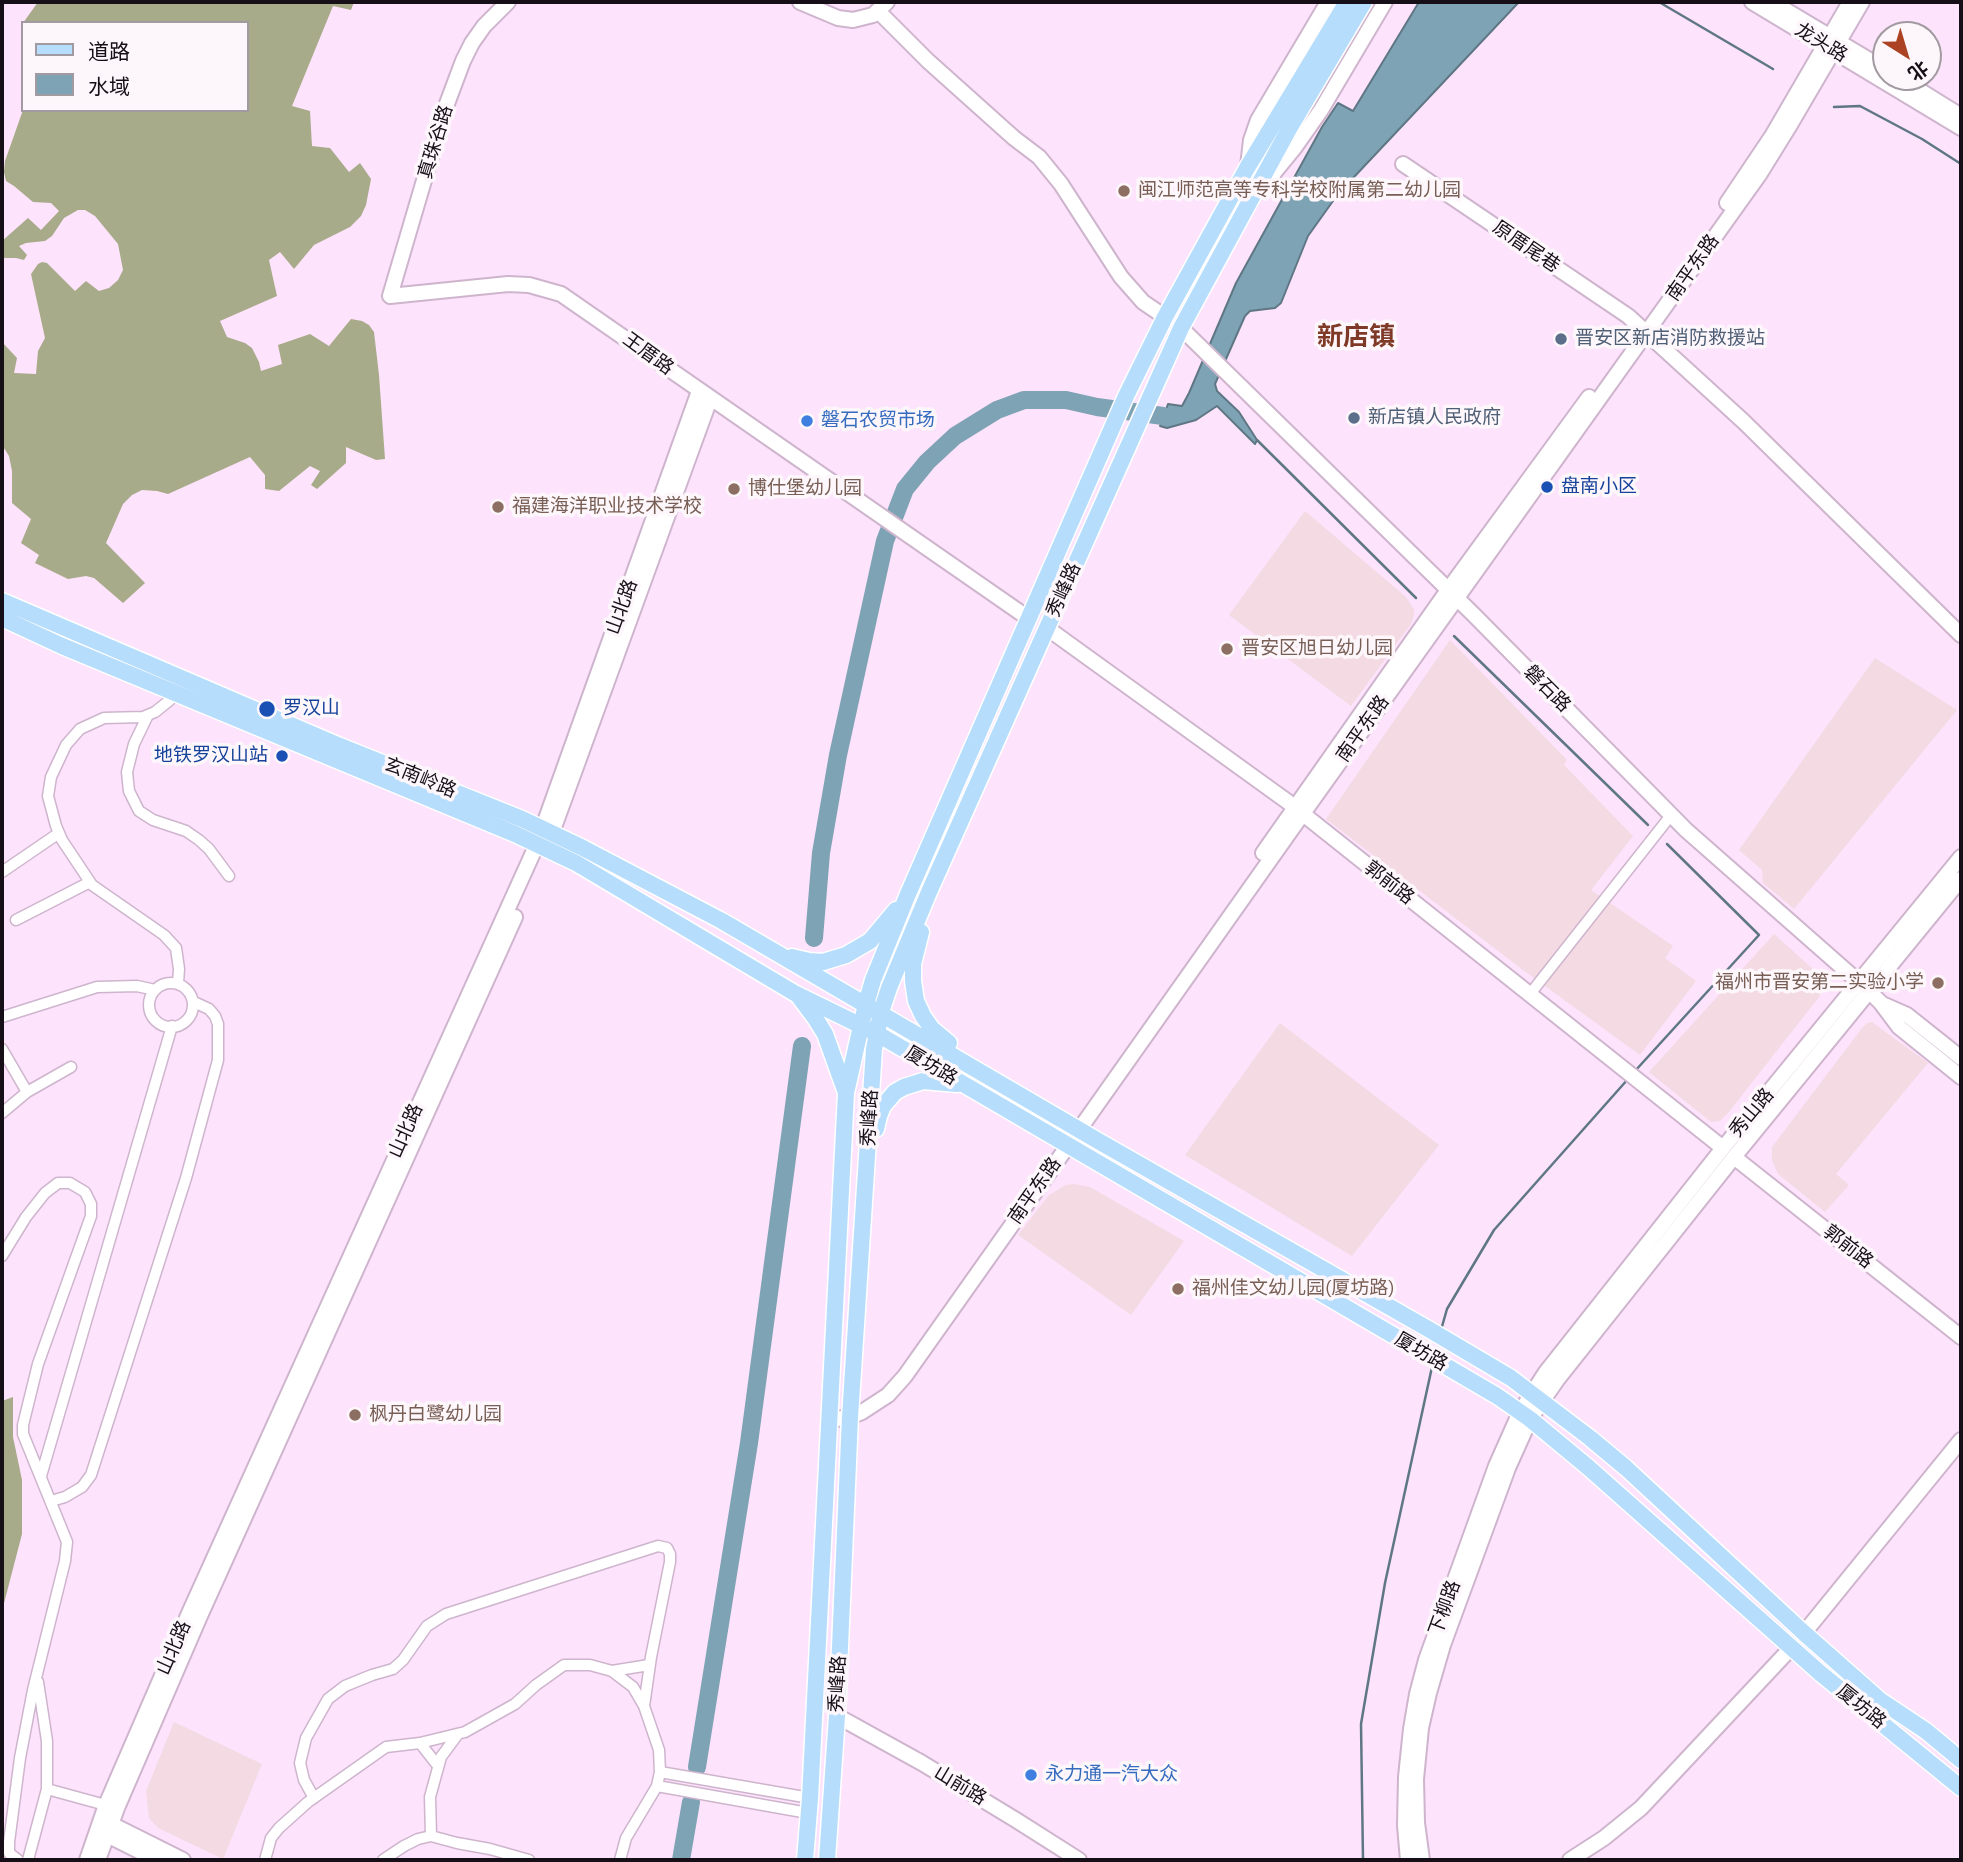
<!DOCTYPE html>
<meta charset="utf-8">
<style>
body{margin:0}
#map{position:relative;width:1963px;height:1862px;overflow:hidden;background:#fde3fc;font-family:"IBM Plex Sans","Noto Sans SC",sans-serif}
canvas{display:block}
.frame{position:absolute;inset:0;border:4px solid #170f17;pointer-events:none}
.legend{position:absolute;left:21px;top:21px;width:228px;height:91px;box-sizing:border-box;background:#fdf7fc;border:2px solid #a19aa0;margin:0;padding:9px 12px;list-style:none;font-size:21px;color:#170f17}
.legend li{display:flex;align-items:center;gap:14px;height:35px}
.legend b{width:35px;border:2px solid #a19aa0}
.north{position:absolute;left:1872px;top:21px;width:70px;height:70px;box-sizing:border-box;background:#fdf7fc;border:2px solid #a19aa0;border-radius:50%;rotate:143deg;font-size:19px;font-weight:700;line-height:28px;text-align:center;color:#170f17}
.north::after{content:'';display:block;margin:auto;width:24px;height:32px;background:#aa4223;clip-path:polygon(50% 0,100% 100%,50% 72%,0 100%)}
</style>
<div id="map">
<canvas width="1963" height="1862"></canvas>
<div class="frame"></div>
<ul class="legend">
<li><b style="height:9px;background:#b7ddfd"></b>道路</li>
<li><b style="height:19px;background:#7ea3b4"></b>水域</li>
</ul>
<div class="north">北</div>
</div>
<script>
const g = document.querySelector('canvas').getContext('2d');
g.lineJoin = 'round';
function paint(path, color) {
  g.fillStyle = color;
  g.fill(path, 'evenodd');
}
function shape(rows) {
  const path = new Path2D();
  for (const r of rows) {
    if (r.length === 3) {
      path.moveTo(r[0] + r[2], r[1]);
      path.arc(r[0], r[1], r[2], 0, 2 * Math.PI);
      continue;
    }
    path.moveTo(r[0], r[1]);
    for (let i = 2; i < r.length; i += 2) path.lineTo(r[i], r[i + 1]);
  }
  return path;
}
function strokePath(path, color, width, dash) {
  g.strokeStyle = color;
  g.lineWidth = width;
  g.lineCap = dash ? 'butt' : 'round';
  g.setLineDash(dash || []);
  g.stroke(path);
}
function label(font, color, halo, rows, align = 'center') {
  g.font = font + ' "IBM Plex Sans","Noto Sans SC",sans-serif';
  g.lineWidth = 7;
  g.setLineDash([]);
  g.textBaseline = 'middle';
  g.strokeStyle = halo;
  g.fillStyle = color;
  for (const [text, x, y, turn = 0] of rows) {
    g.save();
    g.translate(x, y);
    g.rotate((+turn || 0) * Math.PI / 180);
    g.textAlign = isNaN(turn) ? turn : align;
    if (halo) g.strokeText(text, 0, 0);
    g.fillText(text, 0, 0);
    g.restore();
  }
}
const commercial = shape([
 [1305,511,1406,597,1414,610,1414,615,1411,624,1351,706,1229,615],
 [1450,640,1567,760,1564,765,1633,836,1591,890,1673,946,1665,958,1696,981,1640,1055,1523,970,1326,819],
 [1875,658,1957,710,1794,909,1763,883,1762,870,1739,850],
 [1774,934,1815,971,1820,982,1821,992,1819,997,1728,1113,1720,1121,1711,1122,1649,1072],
 [1872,1022,1928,1063,1836,1174,1849,1185,1825,1212,1778,1174,1772,1160,1772,1147,1862,1028,1867,1023],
 [1280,1023,1439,1145,1352,1256,1185,1155],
 [1074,1184,1090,1187,1184,1241,1131,1315,1018,1235,1049,1195,1066,1185],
 [174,1722,262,1764,223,1859,158,1828,149,1818,146,1791]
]);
const forest = shape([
 [38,2,354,2,351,10,333,6,292,106,310,111,312,146,330,148,349,172,360,163,371,179,366,205,361,216,350,227,314,245,294,269,280,252,269,260,277,296,220,321,227,337,245,343,252,348,259,362,261,371,282,364,278,345,310,334,329,346,351,319,362,321,369,325,374,332,379,375,385,459,376,460,346,447,346,463,317,489,311,485,320,471,310,466,279,491,265,489,265,475,250,457,168,494,157,491,142,490,132,495,123,504,106,543,145,583,123,603,94,578,86,576,68,579,35,563,39,555,21,543,31,519,12,503,12,471,9,456,2,445,2,342,17,358,14,373,36,374,38,351,45,338,31,274,38,264,42,262,47,263,75,291,86,281,99,291,109,288,118,280,123,270,118,244,95,216,85,210,78,210,64,218,52,236,45,241,26,243,19,246,27,255,24,260,16,258,2,258,2,241,28,218,41,230,59,211,51,203,33,202,14,186,6,181,4,172,5,161,23,110,247,110,247,23,23,23],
 [13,1397,13,1437,22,1480,22,1534,2,1611,2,1401]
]);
const water = shape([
 [1419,2,1519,2,1338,194,1308,236,1281,303,1275,308,1250,311,1245,316,1215,384,1217,391,1239,412,1257,440,1255,444,1217,406,1196,420,1167,428,1160,426,1168,404,1182,406,1189,393,1236,283,1322,127,1338,103,1353,111,1419,2]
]);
const stream = shape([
 [1659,2,1773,69],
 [1834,107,1860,106,1922,139,1961,164],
 [1257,440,1416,598],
 [1454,636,1648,825],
 [1635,1071,1759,935,1667,844],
 [1441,1330,1447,1309,1494,1230,1628,1079],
 [1363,1860,1361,1724,1385,1583,1432,1367]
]);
const river = shape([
 [814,938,821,853,838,755,885,541,905,489,927,462,955,436,997,410,1024,400,1066,400,1097,407,1163,416],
 [697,1767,749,1443,802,1046],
 [681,1860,691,1802]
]);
const street = shape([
 [170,700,155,712,143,717,104,718,80,729,66,745,51,777,48,796,56,826,62,840,92,885,164,935,176,948,179,969,178,983],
 [148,715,134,744,127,772,129,791,139,811,153,820,186,831,199,840,209,849,229,876],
 [2,872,59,833],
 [16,920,90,882],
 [171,1005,22],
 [1530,994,1672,814],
 [2,1017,97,987,137,986,155,990],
 [2,1049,27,1092],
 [2,1113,27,1092,71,1067],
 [2,1256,26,1217,45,1193,58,1183,70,1183,85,1192,91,1204,91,1216,38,1364,23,1425,23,1434,67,1542,65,1561,33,1690,20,1758,9,1842,9,1853,18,1860],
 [41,1476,172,1026],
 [51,1501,65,1497,82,1487,91,1475,186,1178,218,1060,218,1024,215,1016,209,1009,194,1002],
 [612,1671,649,1665],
 [420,1743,438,1766],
 [660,1772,810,1798],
 [657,1786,808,1813],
 [47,1789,109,1806],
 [314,1798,304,1780,300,1763,306,1738,328,1699,345,1686,372,1675,393,1669,403,1660,427,1626,446,1614,658,1546,667,1548,670,1554,670,1562,651,1657,644,1706],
 [431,1836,430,1797,441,1757,458,1734],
 [28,1860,47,1789,47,1741,38,1682],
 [265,1860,271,1838,279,1828,308,1802,386,1747,420,1743,465,1732,515,1704,536,1685,564,1665,590,1665,612,1671,633,1687,644,1706,659,1750,660,1772,657,1786,626,1838,620,1860],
 [383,1860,404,1846,418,1839,431,1836,457,1843,490,1849,529,1860]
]);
const secondary = shape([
 [508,2,484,26,472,43,463,61,445,109,390,296,508,284,529,285,561,294,1028,618],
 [800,2,838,18,853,20,873,15,887,2],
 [1752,2,1961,128],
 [1772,2,1886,70],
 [878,11,928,61,1014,138,1039,157,1061,184,1121,277,1143,302,1165,317],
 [1898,77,1961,116],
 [1403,164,1628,316,1743,421,1961,635],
 [1248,166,1251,140,1258,120,1328,2],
 [1264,185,1295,147,1321,110,1385,2],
 [1727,203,1772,136,1850,2],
 [1181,328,1474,615,1686,830,1869,991,1881,1003,1899,1027,1961,1077],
 [1047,628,1288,802,1723,1148],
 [549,841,710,399],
 [1263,853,1448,590,1589,397],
 [1882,1004,1907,1015,1961,1058],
 [1734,1157,1961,1337],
 [830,1420,850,1417,862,1412,888,1395,905,1376,1294,826,1759,175,1790,125,1862,2],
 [1804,1633,1961,1440],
 [837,1716,922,1763,1016,1820,1079,1860],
 [103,1820,183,1860],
 [101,1832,157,1860],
 [87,1860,106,1805,190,1611,537,844,699,391],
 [98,1860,117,1808,200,1616,515,917],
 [1408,1860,1405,1826,1406,1777,1411,1729,1417,1694,1426,1660,1496,1466,1520,1412,1546,1372,1723,1148,1961,857],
 [1422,1860,1417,1823,1416,1779,1421,1728,1429,1693,1443,1645,1508,1468,1530,1419,1557,1380,1734,1157,1961,879],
 [1570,1860,1604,1838,1641,1808,1791,1648]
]);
const primary = shape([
 [2,601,340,746,522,819,581,847,722,921,1100,1142,1430,1330,1511,1378,1590,1438,1626,1468,1804,1633,1881,1701,1926,1731,1961,1760],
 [2,618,62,646,515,834,576,863,796,994,876,1033,1497,1396,1530,1419,1589,1468,1820,1673,1961,1788],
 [921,932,913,964,913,981,916,1001,923,1016,932,1029,949,1043],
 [792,957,809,961,823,962,846,955,870,941,896,910],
 [800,998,815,1018,825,1034,845,1090],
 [876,1129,879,1116,883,1106,895,1092,904,1087,923,1081,957,1084],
 [805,1860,810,1798,846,1093,866,1004,873,980,908,894,1126,396,1165,317,1247,168,1347,2],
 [827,1860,837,1716,850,1417,874,1049,881,1012,889,988,929,892,1181,328,1289,129,1364,2]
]);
const markers = [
 [1124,191,7,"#8d6e63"],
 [1561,339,7,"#5c6f8a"],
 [1354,418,7,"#5c6f8a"],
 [807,421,7,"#3f7fe0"],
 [1547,487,7,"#1a4fb4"],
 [734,489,7,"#8d6e63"],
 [498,507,7,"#8d6e63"],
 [1227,649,7,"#8d6e63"],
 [267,709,9,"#1a4fb4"],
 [282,756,7,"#1a4fb4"],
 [1938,983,7,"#8d6e63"],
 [1178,1289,7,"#8d6e63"],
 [355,1415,7,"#8d6e63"],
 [1031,1775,7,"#3f7fe0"]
];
const streetNames = [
 ["龙头路",1821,43,31],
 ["真珠谷路",436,142,-73],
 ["原厝尾巷",1526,247,34],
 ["南平东路",1693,268,-55],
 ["王厝路",648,354,36],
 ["秀峰路",1064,590,-66],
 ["山北路",622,607,-70],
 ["磐石路",1547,689,45],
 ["南平东路",1363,729,-55],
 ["玄南岭路",420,778,22],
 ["郭前路",1389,883,38],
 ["厦坊路",931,1066,31],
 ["秀山路",1752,1113,-50],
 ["秀峰路",870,1118,-87],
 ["山北路",406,1131,-66],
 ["南平东路",1035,1191,-55],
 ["郭前路",1848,1247,38],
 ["厦坊路",1421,1352,30],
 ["下柳路",1445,1608,-70],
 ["山北路",174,1648,-66],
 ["秀峰路",838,1684,-87],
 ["厦坊路",1861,1707,39],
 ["山前路",960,1786,31]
];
const educationNames = [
 ["闽江师范高等专科学校附属第二幼儿园",1138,191],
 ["博仕堡幼儿园",748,489],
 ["福建海洋职业技术学校",512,507],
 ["晋安区旭日幼儿园",1241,649],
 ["福州市晋安第二实验小学",1924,983,"right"],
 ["福州佳文幼儿园(厦坊路)",1192,1289],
 ["枫丹白鹭幼儿园",369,1415]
];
const serviceNames = [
 ["晋安区新店消防救援站",1575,339],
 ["新店镇人民政府",1368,418]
];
const shopNames = [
 ["磐石农贸市场",821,421],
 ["永力通一汽大众",1045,1775]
];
const transitNames = [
 ["盘南小区",1561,487],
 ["罗汉山",283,709],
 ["地铁罗汉山站",268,756,"right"]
];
const districtNames = [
 ["新店镇",1356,337]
];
paint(commercial, '#f4dae2');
paint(forest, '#a8ab89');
paint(water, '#7ea3b4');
strokePath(water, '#5f7785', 2);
strokePath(stream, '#5f7785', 2.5);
strokePath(river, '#7ea3b4', 18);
strokePath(street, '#ceb5cd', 13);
strokePath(secondary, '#ceb5cd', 18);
strokePath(primary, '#fff', 19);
strokePath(street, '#fff', 10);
strokePath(secondary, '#fff', 14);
strokePath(primary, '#b7ddfd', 16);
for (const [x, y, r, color] of markers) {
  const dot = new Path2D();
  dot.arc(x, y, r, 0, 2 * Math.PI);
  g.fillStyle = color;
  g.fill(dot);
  strokePath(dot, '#fdf7fc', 2.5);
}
label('19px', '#170f17', '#fdf7fc', streetNames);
label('19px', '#785e54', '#fdf7fc', educationNames, 'left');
label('19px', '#4e5e75', '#fdf7fc', serviceNames, 'left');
label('19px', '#366cbe', '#fdf7fc', shopNames, 'left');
label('19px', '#164399', '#fdf7fc', transitNames, 'left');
label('bold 26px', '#7f3a27', '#fdf7fc', districtNames);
</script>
